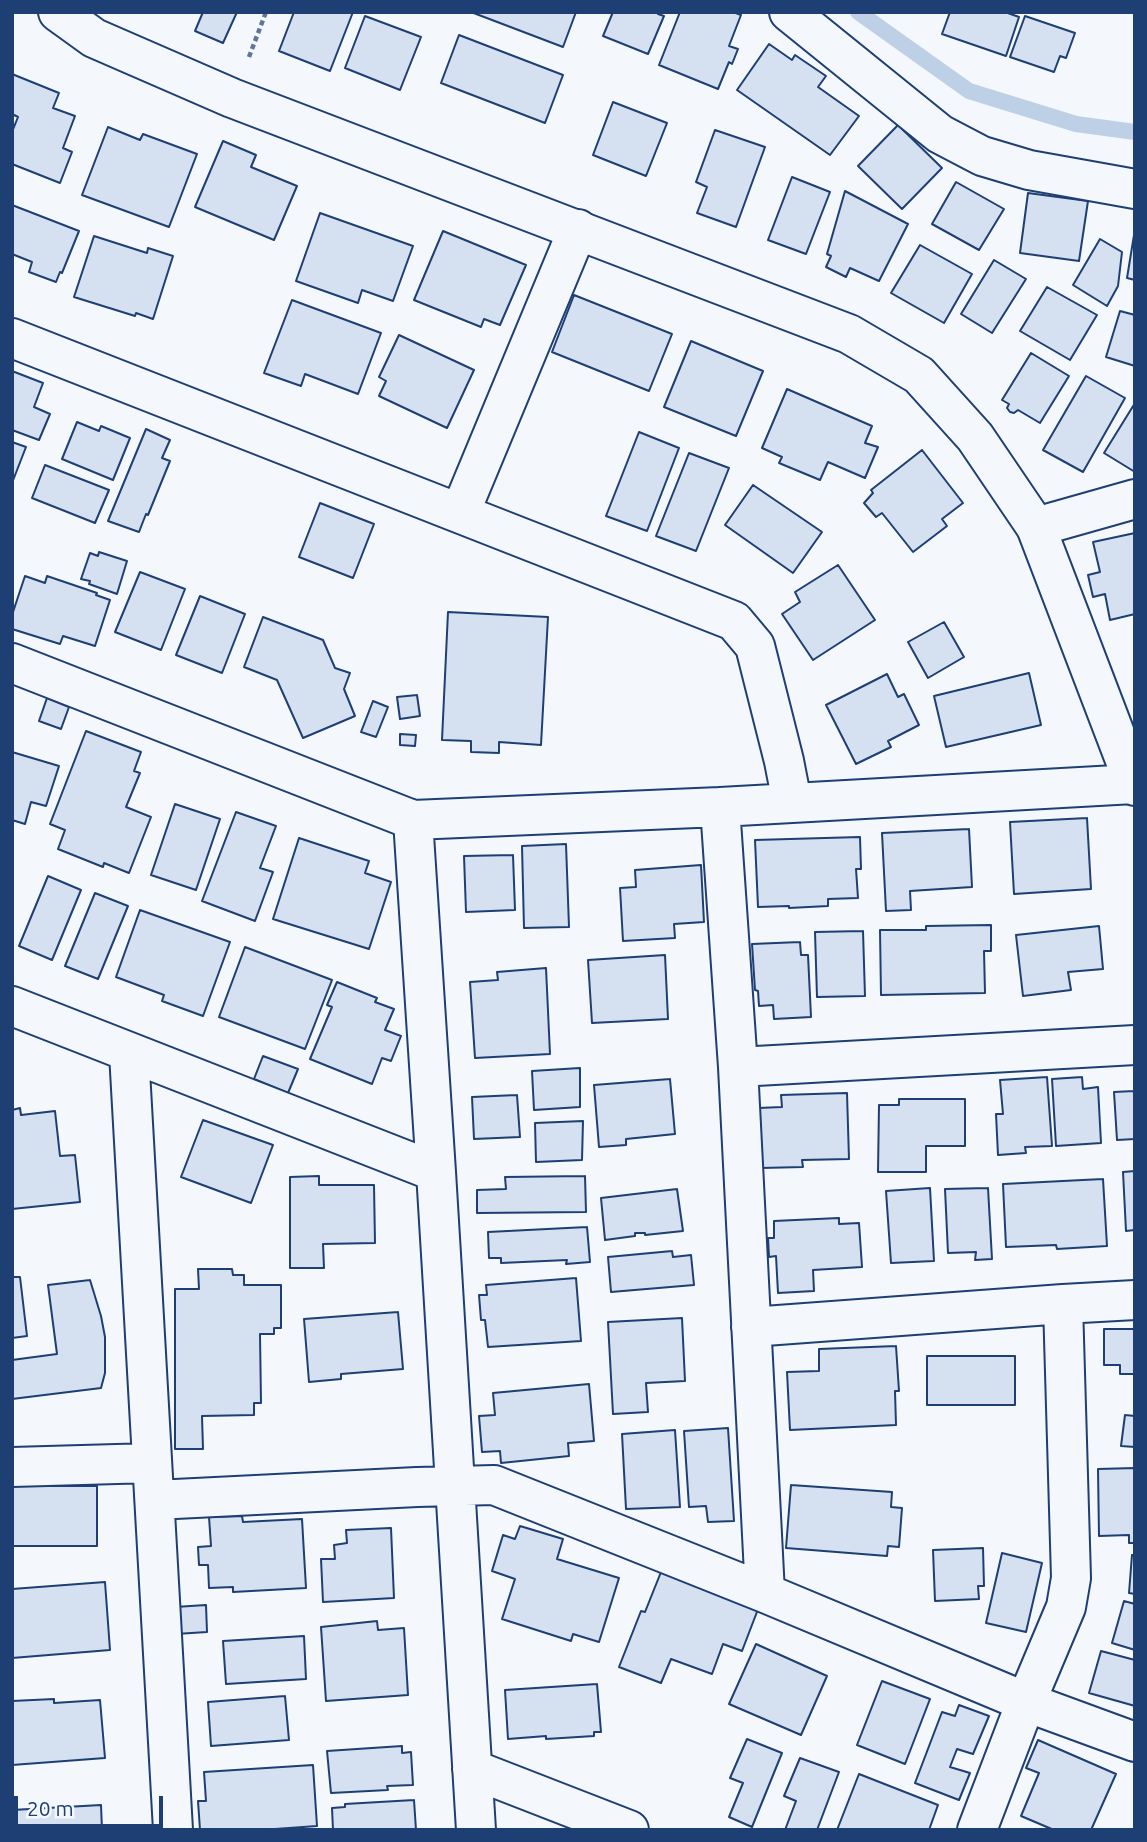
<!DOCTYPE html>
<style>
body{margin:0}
#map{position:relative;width:1147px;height:1842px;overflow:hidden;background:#f4f7fb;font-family:Ubuntu,sans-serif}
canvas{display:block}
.frame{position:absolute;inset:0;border:14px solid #1d3f73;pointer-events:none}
.scale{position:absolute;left:14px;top:1796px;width:149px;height:32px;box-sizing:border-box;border:4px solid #1d3f73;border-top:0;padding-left:9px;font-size:21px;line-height:24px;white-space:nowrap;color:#1d3f73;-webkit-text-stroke:5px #f4f7fb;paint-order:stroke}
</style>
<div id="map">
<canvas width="1147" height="1842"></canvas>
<div class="frame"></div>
<div class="scale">20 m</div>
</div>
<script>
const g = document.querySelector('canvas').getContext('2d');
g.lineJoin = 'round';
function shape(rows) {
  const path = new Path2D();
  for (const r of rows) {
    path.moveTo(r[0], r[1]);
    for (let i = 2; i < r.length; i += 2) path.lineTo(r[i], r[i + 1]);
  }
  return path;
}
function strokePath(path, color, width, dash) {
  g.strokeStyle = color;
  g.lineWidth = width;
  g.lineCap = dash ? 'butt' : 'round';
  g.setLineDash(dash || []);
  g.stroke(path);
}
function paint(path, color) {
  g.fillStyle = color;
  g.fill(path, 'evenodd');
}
const stream = shape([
 [858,12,969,91,1076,124,1135,132]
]);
const building = shape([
 [203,12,237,12,223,43,195,31,203,12],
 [294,12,353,12,330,71,279,51,294,12],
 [471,12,576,12,563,47,471,12],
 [613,12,659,12,658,14,664,16,648,54,603,36,613,12],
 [680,12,733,12,741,15,729,46,738,49,732,64,729,62,718,89,659,65,680,12],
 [950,12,1005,12,1019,17,1006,56,942,34,950,12],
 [365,16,421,37,400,90,345,68,365,16],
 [1025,16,1075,33,1066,58,1060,56,1054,72,1010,57,1025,16],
 [459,35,563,75,545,123,441,83,459,35],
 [769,44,792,60,795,55,826,76,818,87,859,116,830,155,737,90,769,44],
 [12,74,59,93,53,108,75,116,63,148,72,152,60,183,12,164,12,132,18,117,12,114,12,74],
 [613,102,667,123,646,176,593,155,613,102],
 [898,125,942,168,902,209,858,166,898,125],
 [108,127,140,140,143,134,197,154,169,227,82,195,108,127],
 [715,130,765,147,736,227,697,213,707,187,696,182,715,130],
 [223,141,256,155,251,167,297,186,274,240,195,207,223,141],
 [792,177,830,192,806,254,768,240,792,177],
 [956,182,1004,209,979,250,932,224,956,182],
 [845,191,908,224,879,281,850,268,846,277,826,267,831,256,827,254,845,191],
 [1028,193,1088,201,1079,261,1020,253,1028,193],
 [12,205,79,231,62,273,60,272,56,282,29,272,32,262,12,254,12,205],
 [320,213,413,246,393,301,362,290,358,303,296,281,320,213],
 [1135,229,1135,280,1127,278,1135,229],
 [443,231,526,265,500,325,484,319,481,327,414,300,443,231],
 [94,236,147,253,148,248,173,256,153,319,136,313,135,316,74,297,94,236],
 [1100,239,1122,252,1118,286,1107,306,1073,285,1100,239],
 [920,245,972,274,944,323,891,293,920,245],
 [994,260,1026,279,992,333,961,314,994,260],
 [1047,287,1097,315,1070,360,1020,331,1047,287],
 [574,295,672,334,649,391,552,352,574,295],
 [292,300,381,333,358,394,305,374,301,386,264,373,292,300],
 [1120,311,1135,315,1135,366,1106,357,1120,311],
 [399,335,474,370,447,428,379,396,386,381,379,377,399,335],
 [691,341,763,371,736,436,664,407,691,341],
 [1031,353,1069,376,1040,423,1018,410,1014,413,1010,412,1007,408,1009,404,1002,400,1031,353],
 [12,371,43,383,34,407,50,414,39,440,12,430,12,371],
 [1086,376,1125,398,1083,472,1043,450,1086,376],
 [787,389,872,426,865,443,878,447,865,478,828,462,820,480,779,463,782,457,762,448,787,389],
 [1135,403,1135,472,1104,453,1135,403],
 [77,422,99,431,101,426,130,438,113,480,62,459,77,422],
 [146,429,170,440,162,458,170,461,148,515,146,514,139,532,108,521,146,429],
 [639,432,679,448,647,531,606,516,639,432],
 [12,442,26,447,12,483,12,442],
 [922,450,963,503,942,519,947,526,913,552,882,513,876,517,864,503,873,493,871,490,922,450],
 [689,453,729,468,696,551,656,536,689,453],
 [45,465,109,490,95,523,32,498,45,465],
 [753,485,822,532,793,573,725,525,753,485],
 [320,503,374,524,353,578,299,557,320,503],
 [1135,533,1135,614,1110,620,1105,594,1093,597,1088,575,1100,572,1093,542,1135,533],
 [99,552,127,561,117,594,89,584,90,581,81,579,90,553,98,556,99,552],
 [838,565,875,620,813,660,782,614,800,602,795,592,838,565],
 [140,572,185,589,161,650,115,632,140,572],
 [25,576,45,583,47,576,97,593,96,595,110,600,95,646,63,636,60,644,12,629,12,615,25,576],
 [200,596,245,614,222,673,176,655,200,596],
 [448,612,548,617,541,745,499,742,499,753,471,752,471,741,442,740,448,612],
 [263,617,323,640,335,668,350,673,344,689,355,716,303,738,277,680,244,667,263,617],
 [944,622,964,657,928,678,908,642,944,622],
 [1029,673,1041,725,946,747,934,696,1029,673],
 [887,674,898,697,904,694,919,725,888,741,891,747,856,764,826,705,887,674],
 [417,695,420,716,400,719,397,697,417,695],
 [47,698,69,707,61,729,39,721,47,698],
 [373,701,388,707,376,737,361,732,373,701],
 [86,731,141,752,134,771,140,773,126,807,151,817,129,873,104,863,103,867,58,849,65,830,50,824,86,731],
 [400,734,416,735,415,746,400,745,400,734],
 [12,752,59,766,46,806,31,802,25,824,12,820,12,752],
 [175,804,220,819,196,890,151,875,175,804],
 [236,812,276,826,260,868,273,872,255,921,202,901,236,812],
 [1087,818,1091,889,1014,894,1010,822,1087,818],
 [969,829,972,887,910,891,911,910,886,911,882,833,969,829],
 [860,837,861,869,856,869,858,898,828,899,828,906,789,908,789,906,758,907,755,840,860,837],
 [299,838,369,861,365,873,391,882,369,949,273,919,299,838],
 [566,844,569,927,524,928,522,846,566,844],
 [513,855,515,910,466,912,464,856,513,855],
 [701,865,704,922,674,924,675,938,623,941,620,888,636,887,635,870,701,865],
 [48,876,81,890,52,960,19,946,48,876],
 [95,893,128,906,98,979,65,966,95,893],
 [140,910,230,942,203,1016,162,1001,164,995,116,977,140,910],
 [991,925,991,951,984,951,985,993,881,995,880,930,926,930,926,926,991,925],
 [1099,926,1103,969,1068,972,1071,990,1023,996,1016,935,1099,926],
 [863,931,865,996,817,997,815,932,863,931],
 [800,942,801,955,808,955,811,1017,774,1019,773,1005,759,1006,758,991,755,990,752,944,800,942],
 [245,947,332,980,305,1049,219,1017,245,947],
 [665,955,668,1019,592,1023,588,960,665,955],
 [546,968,550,1054,475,1058,470,982,498,980,497,972,546,968],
 [337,982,377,998,375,1002,394,1009,385,1030,401,1036,391,1061,382,1058,372,1084,310,1059,332,1007,327,1005,337,982],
 [263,1056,298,1069,288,1093,254,1079,263,1056],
 [580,1068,580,1107,534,1110,532,1071,580,1068],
 [1047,1077,1052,1146,1025,1147,1026,1153,998,1155,996,1114,1003,1114,1000,1080,1047,1077],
 [1082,1077,1083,1089,1098,1087,1101,1143,1056,1146,1052,1079,1082,1077],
 [1134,1077,1135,1077,1135,1139,1117,1140,1114,1092,1134,1091,1134,1077],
 [670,1079,675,1134,626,1139,626,1145,599,1147,594,1085,670,1079],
 [847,1093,849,1159,802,1160,803,1167,761,1168,758,1108,782,1107,781,1095,847,1093],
 [517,1095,520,1137,474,1139,472,1097,517,1095],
 [899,1099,965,1099,965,1146,926,1146,926,1172,878,1172,879,1105,899,1105,899,1099],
 [20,1108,21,1115,55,1111,60,1156,75,1155,80,1202,12,1209,12,1110,20,1108],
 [203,1120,273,1145,251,1203,181,1177,203,1120],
 [583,1121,582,1160,536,1162,535,1123,583,1121],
 [1135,1171,1135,1230,1126,1231,1123,1172,1135,1171],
 [319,1176,319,1185,374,1185,375,1243,323,1244,324,1268,290,1268,290,1177,319,1176],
 [585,1176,586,1212,477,1213,477,1190,506,1189,505,1177,585,1176],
 [1103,1179,1107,1246,1057,1249,1056,1245,1006,1247,1003,1184,1103,1179],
 [930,1188,934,1261,891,1263,886,1191,930,1188],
 [988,1188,992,1259,975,1260,976,1252,948,1253,945,1189,988,1188],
 [677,1189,683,1231,645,1235,645,1233,635,1233,635,1236,605,1240,601,1198,677,1189],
 [839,1218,839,1224,859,1223,862,1267,813,1270,814,1291,778,1293,776,1256,769,1257,768,1238,774,1238,774,1221,839,1218],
 [587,1227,590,1262,566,1264,567,1260,501,1263,501,1258,489,1258,488,1232,587,1227],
 [672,1251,673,1257,691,1255,694,1285,611,1292,608,1257,672,1251],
 [198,1269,232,1269,233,1275,244,1275,244,1285,281,1285,281,1328,274,1328,274,1334,260,1334,261,1403,254,1403,254,1415,202,1416,203,1449,175,1449,175,1289,199,1289,198,1269],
 [12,1277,20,1277,27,1336,12,1338,12,1277],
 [576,1278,581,1341,488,1347,485,1320,481,1320,479,1295,487,1295,486,1285,576,1278],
 [90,1280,101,1316,105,1337,105,1373,101,1388,12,1399,12,1360,57,1354,48,1285,90,1280],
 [398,1312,403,1369,341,1374,341,1379,309,1382,304,1319,398,1312],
 [682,1318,685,1381,646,1383,648,1412,613,1414,608,1322,682,1318],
 [1104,1329,1135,1329,1135,1374,1120,1374,1120,1365,1104,1365,1104,1329],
 [896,1346,899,1391,895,1391,896,1425,790,1430,787,1372,819,1371,819,1349,896,1346],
 [927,1356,1015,1356,1015,1405,927,1405,927,1356],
 [589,1384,594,1441,568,1443,569,1456,501,1463,500,1451,482,1452,479,1416,495,1415,493,1393,589,1384],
 [1125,1415,1135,1416,1135,1447,1121,1446,1125,1415],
 [728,1428,734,1521,708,1522,706,1506,689,1507,684,1431,728,1428],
 [675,1430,680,1507,626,1509,622,1434,675,1430],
 [1135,1468,1135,1543,1129,1543,1129,1535,1099,1536,1098,1469,1135,1468],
 [791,1485,892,1492,891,1507,902,1508,899,1547,888,1546,887,1556,786,1548,791,1485],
 [12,1486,97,1486,97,1546,12,1546,12,1486],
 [242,1516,243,1522,302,1519,306,1588,233,1592,233,1587,209,1588,208,1565,199,1565,198,1547,211,1546,209,1517,242,1516],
 [520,1526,563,1539,557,1559,619,1578,599,1642,573,1634,571,1641,502,1619,515,1579,492,1571,503,1535,515,1539,520,1526],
 [391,1528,394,1598,323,1602,321,1559,335,1559,334,1545,347,1543,346,1530,391,1528],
 [983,1548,984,1586,978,1586,979,1599,935,1601,933,1550,983,1548],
 [1002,1553,1042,1563,1026,1632,986,1623,1002,1553],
 [1132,1555,1135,1555,1135,1594,1129,1593,1132,1555],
 [663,1567,760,1604,742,1651,723,1644,712,1674,671,1659,661,1683,619,1667,641,1611,645,1612,663,1567],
 [105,1582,110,1650,12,1658,12,1589,105,1582],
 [1124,1601,1135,1604,1135,1650,1112,1643,1124,1601],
 [206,1605,207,1632,176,1634,175,1607,206,1605],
 [377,1621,378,1630,404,1628,408,1695,326,1701,321,1627,377,1621],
 [304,1636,306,1679,226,1684,223,1641,304,1636],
 [756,1644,827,1676,801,1735,729,1704,756,1644],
 [1101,1651,1135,1660,1135,1706,1089,1693,1101,1651],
 [882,1681,930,1699,905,1764,857,1745,882,1681],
 [597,1684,601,1732,594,1732,594,1736,546,1739,546,1736,508,1739,505,1690,597,1684],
 [285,1696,289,1740,211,1746,208,1702,285,1696],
 [54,1699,54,1703,100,1700,105,1758,12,1765,12,1701,54,1699],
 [959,1705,989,1716,973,1754,957,1749,950,1767,970,1773,959,1800,915,1783,942,1712,955,1716,959,1705],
 [747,1739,782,1753,752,1827,729,1817,743,1783,730,1778,747,1739],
 [1038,1740,1116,1774,1091,1830,1054,1830,1021,1816,1039,1773,1026,1768,1038,1740],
 [402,1746,402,1753,411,1752,413,1785,387,1786,388,1790,331,1793,327,1751,402,1746],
 [800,1758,839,1772,817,1830,785,1830,796,1801,784,1796,800,1758],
 [313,1765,317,1826,261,1830,200,1830,198,1801,206,1801,204,1772,313,1765],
 [859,1774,938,1805,929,1830,837,1830,859,1774],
 [414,1800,416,1830,333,1830,332,1808,345,1807,345,1804,414,1800],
 [101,1805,102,1830,12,1830,12,1810,101,1805]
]);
const path = shape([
 [249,57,266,12]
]);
const street = shape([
 [789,12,940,134,982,156,1029,170,1135,189],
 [12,338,734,621,755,646,784,761,792,802],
 [460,513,578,229],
 [1036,527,1135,499],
 [12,663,413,820,720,807,1134,784],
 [720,807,738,1067,765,1593],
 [413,820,436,1172,476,1830],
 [12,1006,436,1172],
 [129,1053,173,1830],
 [738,1067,1135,1045],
 [751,1327,1063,1304],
 [12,1467,152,1463],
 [155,1500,417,1487,494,1485,765,1593,1026,1702,1135,1742],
 [472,1769,629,1830],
 [977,1830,1026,1702,1066,1607,1071,1578,1063,1304,1135,1300]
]);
const secondary = shape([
 [58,12,94,38,232,98,849,334,919,375,975,437,1036,527,1135,786]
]);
strokePath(stream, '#bed0e5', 16);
paint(building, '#d5e0f0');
strokePath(building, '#1d3f73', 2);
strokePath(street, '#1d3f73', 42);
strokePath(secondary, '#1d3f73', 42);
strokePath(path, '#5e769c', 4.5, [5, 3.5]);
strokePath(street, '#f4f7fb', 38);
strokePath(secondary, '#f4f7fb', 38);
</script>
